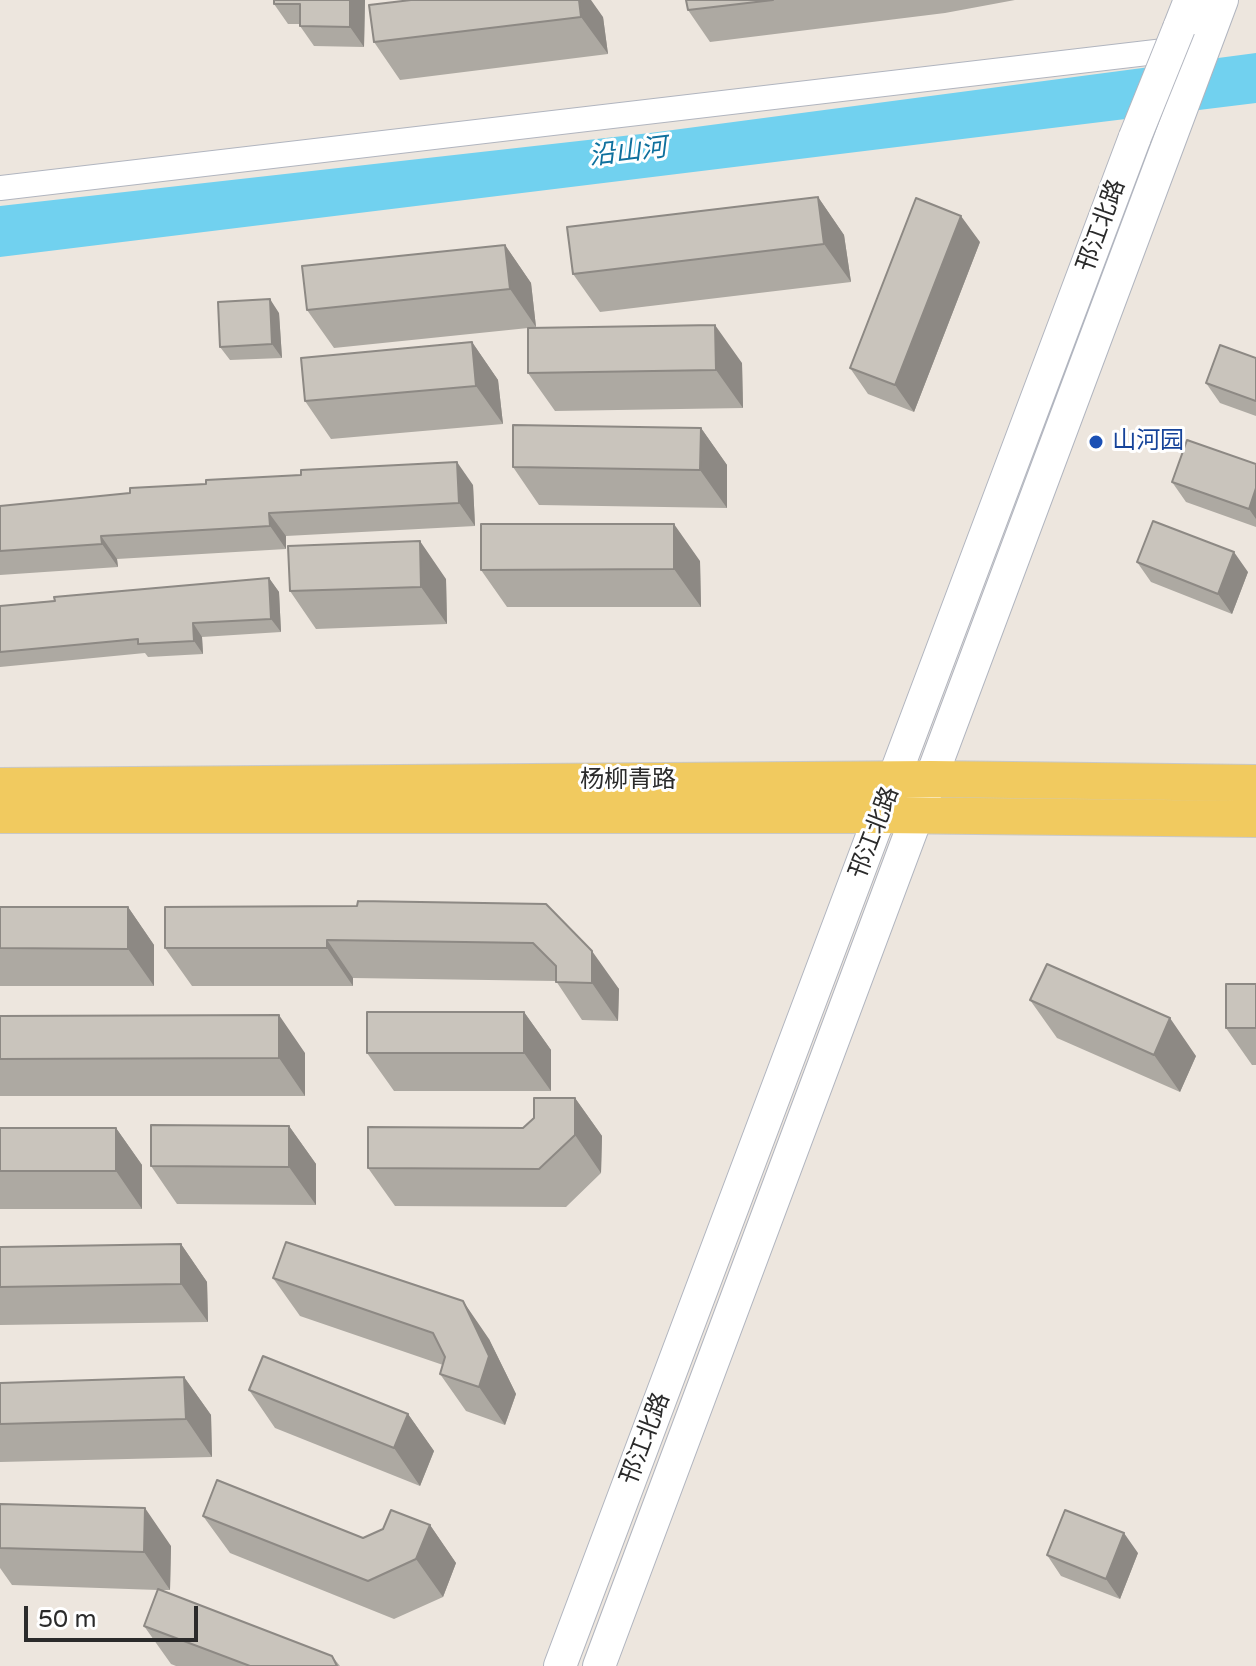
<!DOCTYPE html>
<meta charset="utf-8">
<style>
body{margin:0}
#map{position:relative;width:1256px;height:1666px;overflow:hidden;background:#ede6de;font-family:"Varela Round",sans-serif}
canvas{display:block}
.scale{position:absolute;left:24px;top:1606px;width:174px;height:36px;box-sizing:border-box;border:4px solid #2b2b2b;border-top:0;padding-left:10px;font-size:24px;line-height:28px;white-space:nowrap;color:#2b2b2b;-webkit-text-stroke:6px #fff;paint-order:stroke}
</style>
<div id="map">
<canvas width="1256" height="1666"></canvas>
<div class="scale">50 m</div>
</div>
<script>
const g = document.querySelector('canvas').getContext('2d');
g.lineJoin = 'round';
function paint(path, color) {
  g.fillStyle = color;
  g.fill(path, 'evenodd');
}
function shape(rows) {
  const path = new Path2D();
  for (const r of rows) {
    path.moveTo(r[0], r[1]);
    for (let i = 2; i < r.length; i += 2) path.lineTo(r[i], r[i + 1]);
  }
  return path;
}
function strokePath(path, color, width, dash) {
  g.strokeStyle = color;
  g.lineWidth = width;
  g.lineCap = dash ? 'butt' : 'round';
  g.setLineDash(dash || []);
  g.stroke(path);
}
function label(font, color, halo, rows, align = 'center') {
  g.font = font + ' "Varela Round","Noto Sans SC",sans-serif';
  g.lineWidth = 6;
  g.setLineDash([]);
  g.textBaseline = 'middle';
  g.strokeStyle = halo;
  g.fillStyle = color;
  for (const [text, x, y, turn = 0] of rows) {
    g.save();
    g.translate(x, y);
    g.rotate((+turn || 0) * Math.PI / 180);
    g.textAlign = isNaN(turn) ? turn : align;
    if (halo) g.strokeText(text, 0, 0);
    g.fillText(text, 0, 0);
    g.restore();
  }
}
const water = shape([
 [1256,53,1256,103,0,257,0,206,650,133]
]);
const minor = shape([
 [0,188,1181,49]
]);
const secondary = shape([
 [1179,28,1190,0],
 [560,1666,1135,137],
 [599,1666,1222,0]
]);
const primary = shape([
 [0,786,931,779,1256,783],
 [0,815,882,815,1256,819]
]);
const secondaryBridge = shape([
 [1135,137,1179,28]
]);
const wall = shape([
 [365,0,364,47,314,46,300,26,300,24,288,24,274,4],
 [686,0,1015,0,945,13,710,42,688,10],
 [369,5,603,17,608,54,400,80,374,42],
 [818,197,844,235,851,282,600,312,573,274],
 [980,242,914,412,868,394,850,368],
 [505,245,531,283,536,327,529,328,742,363,743,408,555,411,528,373,528,328,334,348,307,310],
 [279,313,282,358,230,360,220,347],
 [472,342,498,380,503,424,331,439,305,401],
 [1256,358,1256,416,1220,403,1206,383],
 [701,428,727,465,727,508,539,505,513,467],
 [1256,464,1256,527,1186,502,1172,482],
 [473,485,475,526,286,536,286,549,117,559,118,567,0,575,0,506],
 [700,561,701,607,507,607,481,570],
 [1137,562,1248,572,1232,614,1151,582],
 [269,578,279,592,281,632,202,637,203,654,148,657,145,653,0,667,0,606],
 [446,579,447,624,316,629,290,591],
 [546,904,619,989,618,1021,582,1020,556,981,353,978,353,986,192,986,165,948,357,906],
 [0,907,128,907,154,945,154,986,0,986],
 [1256,984,1256,1065,1252,1065,1226,1028],
 [1030,1000,1196,1056,1180,1092,1057,1038],
 [524,1012,551,1050,551,1091,394,1091,367,1053],
 [0,1016,305,1053,305,1096,0,1096],
 [575,1098,602,1136,601,1173,566,1207,395,1206,368,1168,523,1128],
 [289,1126,316,1164,316,1205,177,1204,151,1166],
 [0,1128,116,1128,142,1165,142,1209,0,1209],
 [181,1244,207,1282,208,1322,0,1325,0,1247],
 [273,1278,489,1339,516,1394,505,1425,466,1411,440,1374,443,1365,300,1316],
 [184,1377,211,1415,212,1457,0,1462,0,1383],
 [249,1390,408,1414,434,1451,420,1486,275,1428],
 [0,1504,171,1546,170,1590,159,1590,332,1656,340,1666,176,1666,171,1664,144,1626,158,1590,12,1585,0,1568],
 [203,1516,363,1538,430,1525,456,1563,443,1597,394,1619,230,1553],
 [1138,1553,1120,1599,1061,1576,1047,1555]
]);
const shadedWall = shape([
 [350,0,365,0,364,47,350,27],
 [579,0,591,0,603,17,608,54,581,17],
 [818,197,844,235,851,282,824,244],
 [961,216,980,242,914,412,895,385],
 [505,245,531,283,536,327,510,289],
 [270,299,279,313,282,358,272,344],
 [715,325,742,363,743,408,716,370],
 [472,342,498,380,503,424,476,386],
 [701,428,727,465,727,508,700,470],
 [457,462,473,485,475,526,459,503],
 [1256,488,1256,519,1249,509],
 [269,513,286,536,286,549,270,526],
 [674,524,700,561,701,607,674,569],
 [101,536,117,559,118,567,102,544],
 [420,541,446,579,447,624,421,587],
 [1234,552,1248,572,1232,614,1218,594],
 [269,578,279,592,281,632,271,619],
 [193,623,202,637,203,654,194,641],
 [128,907,154,945,154,986,128,949],
 [327,940,353,978,353,986,327,948],
 [592,951,619,989,618,1021,592,983],
 [524,1012,551,1050,551,1091,524,1053],
 [279,1015,305,1053,305,1096,279,1058],
 [1170,1018,1196,1056,1180,1092,1154,1055],
 [575,1098,602,1136,601,1173,575,1135],
 [289,1126,316,1164,316,1205,289,1167],
 [116,1128,142,1165,142,1209,116,1171],
 [181,1244,207,1282,208,1322,181,1284],
 [463,1301,489,1339,516,1394,505,1425,479,1387],
 [184,1377,211,1415,212,1457,186,1419],
 [408,1414,434,1451,420,1486,394,1448],
 [145,1508,171,1546,170,1590,144,1552],
 [430,1525,456,1563,443,1597,416,1559],
 [1124,1533,1138,1553,1120,1599,1106,1579]
]);
const building = shape([
 [274,0,350,0,350,27,300,26,300,4,274,4,274,0],
 [411,0,579,0,581,17,374,42,369,5,411,0],
 [686,0,773,0,688,10,686,0],
 [818,197,824,244,573,274,567,227,818,197],
 [916,198,961,216,895,385,850,368,916,198],
 [505,245,510,289,307,310,302,266,505,245],
 [270,299,272,344,220,347,218,302,270,299],
 [715,325,716,370,528,373,528,328,715,325],
 [472,342,476,386,305,401,301,358,472,342],
 [1220,345,1256,358,1256,401,1206,383,1220,345],
 [513,425,701,428,700,470,513,467,513,425],
 [1187,440,1256,464,1256,488,1249,509,1172,482,1187,440],
 [457,462,459,503,269,513,270,526,101,536,102,544,0,551,0,506,130,493,130,488,206,484,206,480,301,475,301,470,457,462],
 [1153,521,1234,552,1218,594,1137,562,1153,521],
 [481,524,674,524,674,569,481,570,481,524],
 [420,541,421,587,290,591,288,546,420,541],
 [269,578,271,619,193,623,194,641,138,644,138,639,0,652,0,606,55,601,54,597,269,578],
 [358,901,546,904,592,951,592,983,556,982,556,966,533,943,327,940,327,948,165,948,165,907,357,906,358,901],
 [0,907,128,907,128,949,0,948,0,907],
 [1047,964,1170,1018,1154,1055,1030,1000,1047,964],
 [1226,984,1256,984,1256,1028,1226,1028,1226,984],
 [367,1012,524,1012,524,1053,367,1053,367,1012],
 [279,1015,279,1058,0,1059,0,1016,279,1015],
 [534,1098,575,1098,575,1135,539,1169,368,1168,368,1127,523,1128,534,1118,534,1098],
 [151,1125,289,1126,289,1167,151,1166,151,1125],
 [0,1128,116,1128,116,1171,0,1171,0,1128],
 [286,1242,463,1301,489,1356,479,1387,440,1374,445,1357,433,1333,273,1278,286,1242],
 [181,1244,181,1284,0,1287,0,1247,181,1244],
 [263,1356,408,1414,394,1448,249,1390,263,1356],
 [184,1377,186,1419,0,1424,0,1383,184,1377],
 [217,1480,363,1538,383,1529,391,1510,430,1525,416,1559,368,1581,203,1516,217,1480],
 [0,1504,145,1508,144,1552,0,1548,0,1504],
 [1065,1510,1124,1533,1106,1579,1047,1555,1065,1510],
 [158,1589,332,1656,337,1666,250,1666,144,1626,158,1589]
]);
const markers = [
 [1096,442,8,"#1a4fb4"]
];
const streetNames = [
 ["邗江北路",1102,226,-70],
 ["杨柳青路",628,781],
 ["邗江北路",875,833,-69],
 ["邗江北路",646,1439,-69]
];
const transitNames = [
 ["山河园",1112,442]
];
const waterNames = [
 ["沿山河",628,153,-7]
];
paint(water, '#71d1ef');
strokePath(minor, '#b1b5bf', 26);
strokePath(secondary, '#b1b5bf', 34);
strokePath(primary, '#c8c8c8', 38);
strokePath(minor, '#fff', 24);
strokePath(secondary, '#fff', 32);
strokePath(primary, '#f1ca5f', 36);
strokePath(secondaryBridge, '#b1b5bf', 34, []);
strokePath(secondaryBridge, '#fff', 32);
paint(wall, '#ada9a2');
paint(shadedWall, '#8d8984');
paint(building, '#c9c4bc');
strokePath(building, '#8d8984', 2);
for (const [x, y, r, color] of markers) {
  const dot = new Path2D();
  dot.arc(x, y, r, 0, 2 * Math.PI);
  g.fillStyle = color;
  g.fill(dot);
  strokePath(dot, '#fff', 3);
}
label('24px', '#2b2b2b', '#fff', streetNames);
label('24px', '#164399', '#fff', transitNames, 'left');
label('italic 26px', '#0e709d', '#fff', waterNames);
</script>
